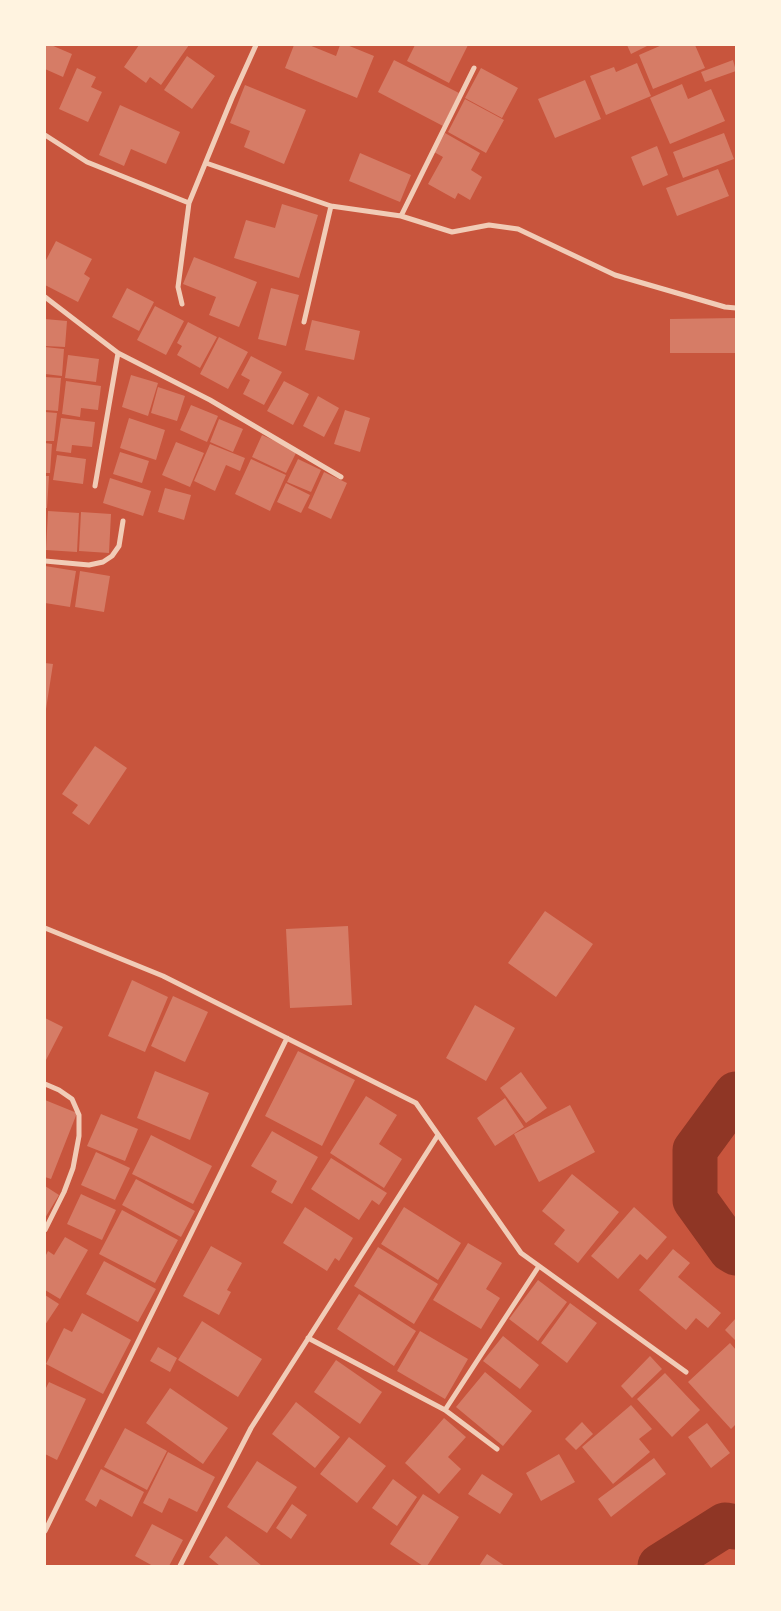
<!DOCTYPE html>
<style>
body{margin:0}
#map{position:relative;width:781px;height:1611px;overflow:hidden;background:#c8553d;font-family:Montserrat,sans-serif}
canvas{display:block}
.frame{position:absolute;inset:0;border:46px solid #fff3e0;pointer-events:none}
</style>
<div id="map">
<canvas width="781" height="1611"></canvas>
<div class="frame"></div>
</div>
<script>
const g = document.querySelector('canvas').getContext('2d');
g.lineJoin = 'round';
function shape(rows) {
  const path = new Path2D();
  for (const r of rows) {
    path.moveTo(r[0], r[1]);
    for (let i = 2; i < r.length; i += 2) path.lineTo(r[i], r[i + 1]);
  }
  return path;
}
function strokePath(path, color, width, dash) {
  g.strokeStyle = color;
  g.lineWidth = width;
  g.lineCap = dash ? 'butt' : 'round';
  g.setLineDash(dash || []);
  g.stroke(path);
}
function paint(path, color) {
  g.fillStyle = color;
  g.fill(path, 'evenodd');
}
const river = shape([
 [736,1094,695,1150,695,1200,731,1250,736,1253],
 [660,1566,725,1525,736,1527]
]);
const building = shape([
 [45,45,51,45,72,54,63,77,45,69],
 [139,45,189,45,161,85,150,77,146,83,124,67],
 [294,45,309,45,336,56,340,45,347,45,374,56,357,98,285,68],
 [415,45,468,45,449,83,407,61],
 [627,45,649,45,631,54],
 [662,45,695,45,705,68,653,89,639,55],
 [187,56,215,76,192,109,164,90],
 [394,60,459,93,443,126,378,92],
 [733,60,736,71,705,82,701,72],
 [637,63,651,96,606,115,590,76,614,67,616,72],
 [77,68,96,77,91,87,102,92,88,122,59,109],
 [481,68,518,88,502,118,465,98],
 [585,80,601,119,555,138,538,99],
 [682,84,688,99,711,89,725,121,670,144,650,98],
 [245,85,306,110,284,164,244,147,250,131,230,123],
 [465,99,504,120,486,153,448,132],
 [120,105,180,132,166,164,131,149,124,166,99,155],
 [445,133,480,153,471,170,482,177,470,200,458,193,455,199,428,184,443,157,434,152],
 [724,133,734,159,683,178,673,152],
 [657,146,668,175,643,186,631,157],
 [360,153,411,175,400,202,349,181],
 [718,169,729,196,677,216,666,188],
 [282,204,318,215,299,278,234,258,246,220,275,228],
 [56,241,92,259,84,274,90,278,78,302,45,285,45,262],
 [194,257,257,282,239,327,209,315,216,297,183,284],
 [127,288,154,302,139,331,112,317],
 [271,288,299,295,286,346,258,339],
 [155,306,184,321,166,355,137,340],
 [736,318,736,353,670,353,670,319],
 [45,319,67,321,65,347,45,346],
 [312,320,360,331,354,360,305,350],
 [188,322,217,337,200,368,177,355,182,346,177,343],
 [219,337,248,352,228,389,200,374],
 [45,347,64,349,62,376,45,374],
 [68,355,99,359,96,382,65,378],
 [251,356,282,372,264,405,243,394,250,380,241,375],
 [131,375,158,383,148,416,122,407],
 [45,377,61,378,58,411,45,410],
 [66,381,101,386,98,410,81,408,80,417,62,414],
 [284,381,309,394,293,425,267,411],
 [158,387,185,396,177,421,151,413],
 [318,396,339,408,324,437,303,426],
 [191,405,218,416,207,442,180,430],
 [345,410,370,418,360,452,334,444],
 [45,412,57,413,54,441,45,441],
 [61,418,95,422,92,447,72,445,71,453,56,451],
 [129,418,165,430,156,460,120,448],
 [219,419,243,429,233,452,210,442],
 [262,435,297,451,286,473,252,457],
 [176,442,204,453,190,487,162,475],
 [45,443,52,444,50,473,45,473],
 [210,444,245,458,240,471,226,465,215,491,194,481],
 [120,452,149,461,142,483,113,474],
 [57,455,86,459,83,484,53,480],
 [251,459,286,475,270,511,235,494],
 [298,459,321,470,311,492,287,482],
 [324,472,347,483,331,519,308,508],
 [45,476,49,476,47,508,45,508],
 [110,478,151,491,143,516,103,503],
 [286,483,310,495,301,513,277,502],
 [165,488,191,495,184,520,158,512],
 [48,511,79,513,77,552,46,550],
 [81,512,111,514,109,553,79,551],
 [45,566,76,571,70,607,45,603],
 [80,571,110,576,104,612,75,607],
 [45,663,53,664,46,709,45,709],
 [95,746,127,768,89,825,72,813,78,805,62,794],
 [545,911,593,944,556,997,508,963],
 [348,926,352,1005,290,1008,286,929],
 [132,980,168,997,145,1052,108,1036],
 [173,996,208,1012,185,1062,151,1046],
 [475,1005,515,1028,486,1081,446,1058],
 [45,1018,63,1027,45,1062],
 [298,1051,355,1080,322,1146,265,1116],
 [155,1071,209,1093,190,1140,137,1118],
 [521,1072,547,1108,526,1123,500,1088],
 [366,1096,397,1115,379,1144,402,1159,384,1188,330,1153],
 [505,1098,524,1127,495,1146,477,1118],
 [45,1100,77,1113,51,1179,45,1177],
 [570,1105,595,1152,539,1182,514,1134],
 [101,1114,138,1129,125,1161,87,1146],
 [272,1131,318,1157,292,1204,271,1192,277,1181,251,1166],
 [151,1135,212,1166,193,1204,132,1174],
 [96,1152,130,1168,115,1200,81,1185],
 [331,1158,387,1193,379,1205,372,1200,359,1220,311,1189],
 [572,1174,619,1212,578,1263,554,1244,565,1230,542,1211],
 [136,1179,195,1211,181,1237,122,1205],
 [45,1186,59,1195,45,1218],
 [81,1194,116,1210,102,1240,67,1224],
 [305,1207,353,1238,339,1261,335,1258,327,1271,283,1243],
 [404,1207,461,1243,438,1280,381,1244],
 [634,1207,667,1237,647,1260,640,1254,618,1279,591,1256],
 [122,1210,178,1240,155,1283,99,1254],
 [65,1237,88,1250,60,1299,45,1290,45,1257,48,1251,54,1255],
 [468,1243,502,1263,486,1289,500,1298,481,1329,433,1300],
 [211,1246,242,1263,227,1290,231,1292,219,1315,183,1296],
 [378,1247,438,1284,414,1324,354,1286],
 [673,1249,690,1263,678,1277,721,1313,708,1328,696,1318,686,1330,639,1290],
 [104,1261,156,1289,138,1322,86,1294],
 [538,1280,567,1302,538,1341,509,1319],
 [359,1294,416,1331,394,1366,337,1329],
 [45,1295,59,1304,45,1325],
 [570,1303,597,1323,567,1363,541,1343],
 [82,1313,131,1340,103,1394,46,1364,64,1328,72,1332],
 [736,1318,736,1341,725,1330],
 [202,1321,262,1359,238,1397,178,1360],
 [420,1331,468,1359,445,1399,397,1371],
 [503,1336,539,1365,520,1389,483,1361],
 [730,1343,736,1350,736,1424,731,1429,688,1382],
 [158,1347,177,1358,170,1372,150,1361],
 [650,1356,662,1369,632,1398,621,1386],
 [336,1360,382,1392,360,1424,314,1392],
 [485,1372,532,1411,503,1446,456,1407],
 [665,1373,700,1410,672,1437,637,1399],
 [49,1382,86,1399,57,1460,45,1454,45,1390],
 [170,1388,228,1428,203,1464,146,1423],
 [296,1402,340,1437,315,1468,272,1434],
 [631,1405,652,1429,639,1439,650,1452,613,1484,582,1447],
 [444,1418,466,1437,448,1457,461,1469,439,1494,405,1463],
 [582,1422,593,1434,576,1450,565,1439],
 [707,1423,730,1453,711,1468,688,1437],
 [125,1428,167,1451,147,1490,104,1467],
 [349,1437,386,1466,357,1503,320,1474],
 [168,1452,215,1477,197,1512,169,1498,162,1513,143,1503],
 [559,1454,575,1482,541,1501,526,1473],
 [654,1458,666,1474,611,1517,598,1499],
 [257,1461,297,1487,267,1533,227,1507],
 [101,1469,144,1492,132,1517,100,1499,96,1507,85,1500],
 [482,1474,513,1494,500,1514,468,1494],
 [393,1479,417,1497,397,1526,372,1508],
 [423,1494,459,1517,427,1566,423,1566,390,1544],
 [292,1504,307,1515,291,1539,276,1528],
 [152,1524,183,1540,169,1566,153,1566,135,1556],
 [226,1536,262,1566,220,1566,209,1557],
 [487,1554,505,1566,479,1566]
]);
const minor = shape([
 [45,135,87,162,189,203],
 [206,163,331,206,401,216,452,232,489,225,518,229,615,275,725,307,736,308],
 [401,216,474,68],
 [45,297,118,353,210,400,341,477],
 [182,304,178,287,189,203,232,98,256,45],
 [304,322,331,206],
 [95,486,118,353],
 [45,561,89,565,103,562,112,556,119,546,123,521],
 [45,928,163,976,416,1103,521,1253,686,1372],
 [45,1084,59,1090,72,1099,79,1115,79,1136,73,1168,64,1192,45,1230],
 [308,1338,445,1410,497,1449],
 [445,1410,539,1266],
 [45,1531,287,1038],
 [180,1566,251,1428,438,1135]
]);
strokePath(river, '#8f3625', 45);
paint(building, '#d67c66');
strokePath(minor, '#f1ccb7', 5);
</script>
